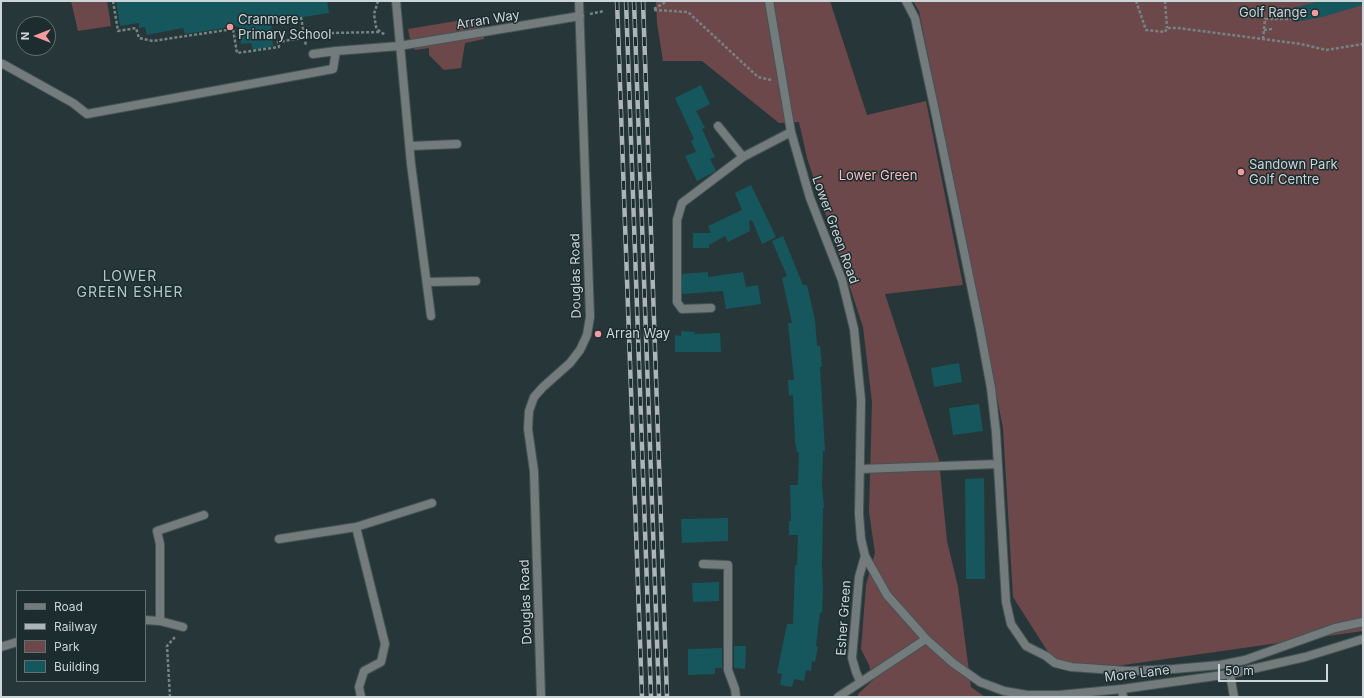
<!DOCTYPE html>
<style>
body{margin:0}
#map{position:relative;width:1364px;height:698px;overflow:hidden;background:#273739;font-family:Inter,sans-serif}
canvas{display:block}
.frame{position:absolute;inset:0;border:2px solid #ccd5d7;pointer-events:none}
.legend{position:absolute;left:16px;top:590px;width:130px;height:92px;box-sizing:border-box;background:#1d2d2f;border:1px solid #637072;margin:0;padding:5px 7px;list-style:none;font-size:12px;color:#ccd5d7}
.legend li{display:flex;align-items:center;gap:8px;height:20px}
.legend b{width:20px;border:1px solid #637072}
.north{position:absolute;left:16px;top:16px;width:40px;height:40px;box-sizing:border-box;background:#1d2d2f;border:1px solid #637072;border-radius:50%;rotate:270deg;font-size:11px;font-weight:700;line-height:16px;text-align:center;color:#ccd5d7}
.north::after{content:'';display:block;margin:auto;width:14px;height:18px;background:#f49aa1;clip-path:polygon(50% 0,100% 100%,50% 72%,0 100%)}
.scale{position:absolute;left:1218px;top:664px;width:110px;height:18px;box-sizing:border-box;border:2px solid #ccd5d7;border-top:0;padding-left:5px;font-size:12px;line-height:14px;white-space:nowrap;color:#ccd5d7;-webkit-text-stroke:3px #1d2d2f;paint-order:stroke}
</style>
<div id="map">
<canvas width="1364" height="698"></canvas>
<div class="frame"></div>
<ul class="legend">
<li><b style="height:5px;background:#737b7c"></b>Road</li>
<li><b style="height:5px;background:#acb6b8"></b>Railway</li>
<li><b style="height:11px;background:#6c484a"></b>Park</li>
<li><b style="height:11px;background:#16575d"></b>Building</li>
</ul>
<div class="north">N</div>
<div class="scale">50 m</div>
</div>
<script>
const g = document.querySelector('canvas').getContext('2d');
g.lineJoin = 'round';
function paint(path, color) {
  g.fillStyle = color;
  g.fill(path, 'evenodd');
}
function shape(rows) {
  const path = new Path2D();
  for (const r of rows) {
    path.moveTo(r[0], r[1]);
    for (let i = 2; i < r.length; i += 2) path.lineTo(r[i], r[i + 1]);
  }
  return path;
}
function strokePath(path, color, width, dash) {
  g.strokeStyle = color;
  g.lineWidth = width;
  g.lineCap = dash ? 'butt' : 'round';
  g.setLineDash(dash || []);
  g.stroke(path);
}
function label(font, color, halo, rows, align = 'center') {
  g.font = font + ' Inter,sans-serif';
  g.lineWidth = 3;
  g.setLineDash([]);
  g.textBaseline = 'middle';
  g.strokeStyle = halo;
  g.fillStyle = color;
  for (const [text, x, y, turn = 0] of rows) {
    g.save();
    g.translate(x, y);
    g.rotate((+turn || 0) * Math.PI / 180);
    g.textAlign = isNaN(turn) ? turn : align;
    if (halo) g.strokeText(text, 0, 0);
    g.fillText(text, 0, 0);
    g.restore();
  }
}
const green = shape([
 [71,1,107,1,111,26,78,31],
 [656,1,830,1,867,115,926,101,963,285,885,294,939,460,947,541,958,587,971,687,985,697,858,697,858,694,873,680,869,665,861,649,866,585,875,553,869,512,872,402,863,327,807,158,799,122,779,123,702,61,663,61,657,23],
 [913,1,1363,1,1363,631,1088,670,1055,663,1013,597,1003,428,919,11],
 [480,17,485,24,484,39,465,43,461,68,444,70,429,55,429,48,415,50,410,39,408,29]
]);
const building = shape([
 [116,1,327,1,329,13,271,22,273,46,253,50,251,43,241,44,238,26,185,34,183,28,147,35,145,27,139,28,139,23,120,26],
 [1320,1,1363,1,1363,5,1322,17,1295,22,1293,8],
 [701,85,710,104,696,111,705,128,702,129,715,157,710,159,716,171,697,181,685,156,696,152,691,141,694,139,675,98],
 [751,185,776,237,762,244,752,220,749,221,750,231,728,242,725,236,709,245,709,248,693,248,693,233,711,233,708,226,742,210,735,193],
 [783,236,803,285,807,285,815,320,817,346,820,346,822,367,820,367,825,451,823,451,822,485,824,508,823,508,822,565,823,591,822,613,820,612,816,646,818,647,815,662,812,661,811,671,806,670,804,681,794,679,792,687,780,685,782,674,777,673,787,624,793,624,795,565,797,565,798,535,789,535,789,521,791,521,790,485,798,485,799,452,797,452,795,441,793,395,789,396,788,380,794,380,788,323,792,323,782,278,787,276,772,241],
 [708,272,708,277,743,272,746,287,758,285,761,304,726,309,723,291,682,294,682,274],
 [681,331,695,332,695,334,720,333,721,352,675,352,675,335,681,336],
 [959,363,962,382,934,387,931,368],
 [979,404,983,431,953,435,949,408],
 [984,478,985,579,966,579,965,479],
 [728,518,728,541,682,543,681,519],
 [719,582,719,601,693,602,692,583],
 [734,646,746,646,745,669,734,668],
 [722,648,722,668,715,668,715,674,688,675,688,649]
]);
const path = shape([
 [113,1,118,31,136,28,139,38,153,41,233,29,237,53,279,47,278,42,333,33,380,32],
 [378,1,374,14,376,27,380,32,386,35],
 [1136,1,1146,30,1165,32,1167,28,1178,28,1301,44,1326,50,1363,44],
 [1165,1,1167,28],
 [654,9,667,1],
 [654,10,688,12,758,77,771,80],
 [590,14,604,11],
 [301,17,306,46],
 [1264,30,1272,29],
 [1263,39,1265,19,1295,19],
 [170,697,167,646,175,637]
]);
const service = shape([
 [396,1,411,164,431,316],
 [906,1,915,18,935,111,980,329,991,388,996,432,1006,602,1011,624,1026,646,1046,656,1055,663,1071,667,1128,671,1174,669,1220,665,1245,660,1335,628,1363,622],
 [313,54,336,51],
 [3,64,73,103,87,114,333,69,336,51,399,46],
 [718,126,743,157],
 [411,146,457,144],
 [427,282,476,281],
 [711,308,682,309,677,302,677,220,682,203,743,157,791,132],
 [861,469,998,464],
 [356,527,385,644,381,662,364,671,359,687,361,697],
 [279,539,356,527,432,503],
 [703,564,728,565,728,670,735,689,736,697],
 [160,621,160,544,157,531,204,515],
 [1230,674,1234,697],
 [1122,689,1123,697]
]);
const minor = shape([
 [769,1,791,132,810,198,842,280,854,329,861,400,859,514,861,539,865,556,887,595,926,639,953,663,980,682,1004,691,1027,695,1059,695,1122,689,1230,674,1305,657,1363,639],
 [399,46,580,16],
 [145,620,160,621,183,627],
 [1,647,17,642],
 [860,681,856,672,852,658,859,577,865,556],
 [541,697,534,471,528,429,529,411,534,397,543,387,570,363,580,350,587,335,590,317,579,1],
 [838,697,926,639]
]);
const rail = shape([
 [617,1,642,697],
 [626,1,651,697],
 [634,1,659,697],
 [643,1,667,697]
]);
const markers = [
 [1315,13,4,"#f49aa1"],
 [230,27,4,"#f49aa1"],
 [1241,172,4,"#f49aa1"],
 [598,334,4,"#f49aa1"]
];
const poiNames = [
 ["Golf Range",1307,13,"right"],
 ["Cranmere",238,20],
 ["Primary School",238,35],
 ["Sandown Park",1249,165],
 ["Golf Centre",1249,180],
 ["Arran Way",606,334]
];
const streetNames = [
 ["Arran Way",488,20,-9],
 ["Lower Green Road",835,230,70],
 ["Douglas Road",576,276,-91],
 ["Douglas Road",526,602,-92],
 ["Esher Green",844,618,-86],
 ["More Lane",1137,674,-7]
];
const parkNames = [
 ["Lower Green",878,176]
];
const neighbourhoodNames = [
 ["LOWER",130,277],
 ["GREEN ESHER",130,293]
];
paint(green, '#6c484a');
paint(building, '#16575d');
strokePath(service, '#455355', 10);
strokePath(minor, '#455355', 10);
strokePath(path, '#768385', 2.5, [3, 2]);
strokePath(service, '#737b7c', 8);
strokePath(minor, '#737b7c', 8);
strokePath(rail, '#acb6b8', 4.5);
strokePath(rail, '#1d2d2f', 3, [9]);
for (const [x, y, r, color] of markers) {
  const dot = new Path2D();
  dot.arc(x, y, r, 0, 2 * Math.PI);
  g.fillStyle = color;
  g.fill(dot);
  strokePath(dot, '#1d2d2f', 1.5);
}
label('13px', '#ccd5d7', '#1d2d2f', poiNames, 'left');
label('13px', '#ccd5d7', '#1d2d2f', streetNames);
label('13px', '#fbbbbf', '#1d2d2f', parkNames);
g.letterSpacing = '1px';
label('14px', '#b3c7c9', '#1d2d2f', neighbourhoodNames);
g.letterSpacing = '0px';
</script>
